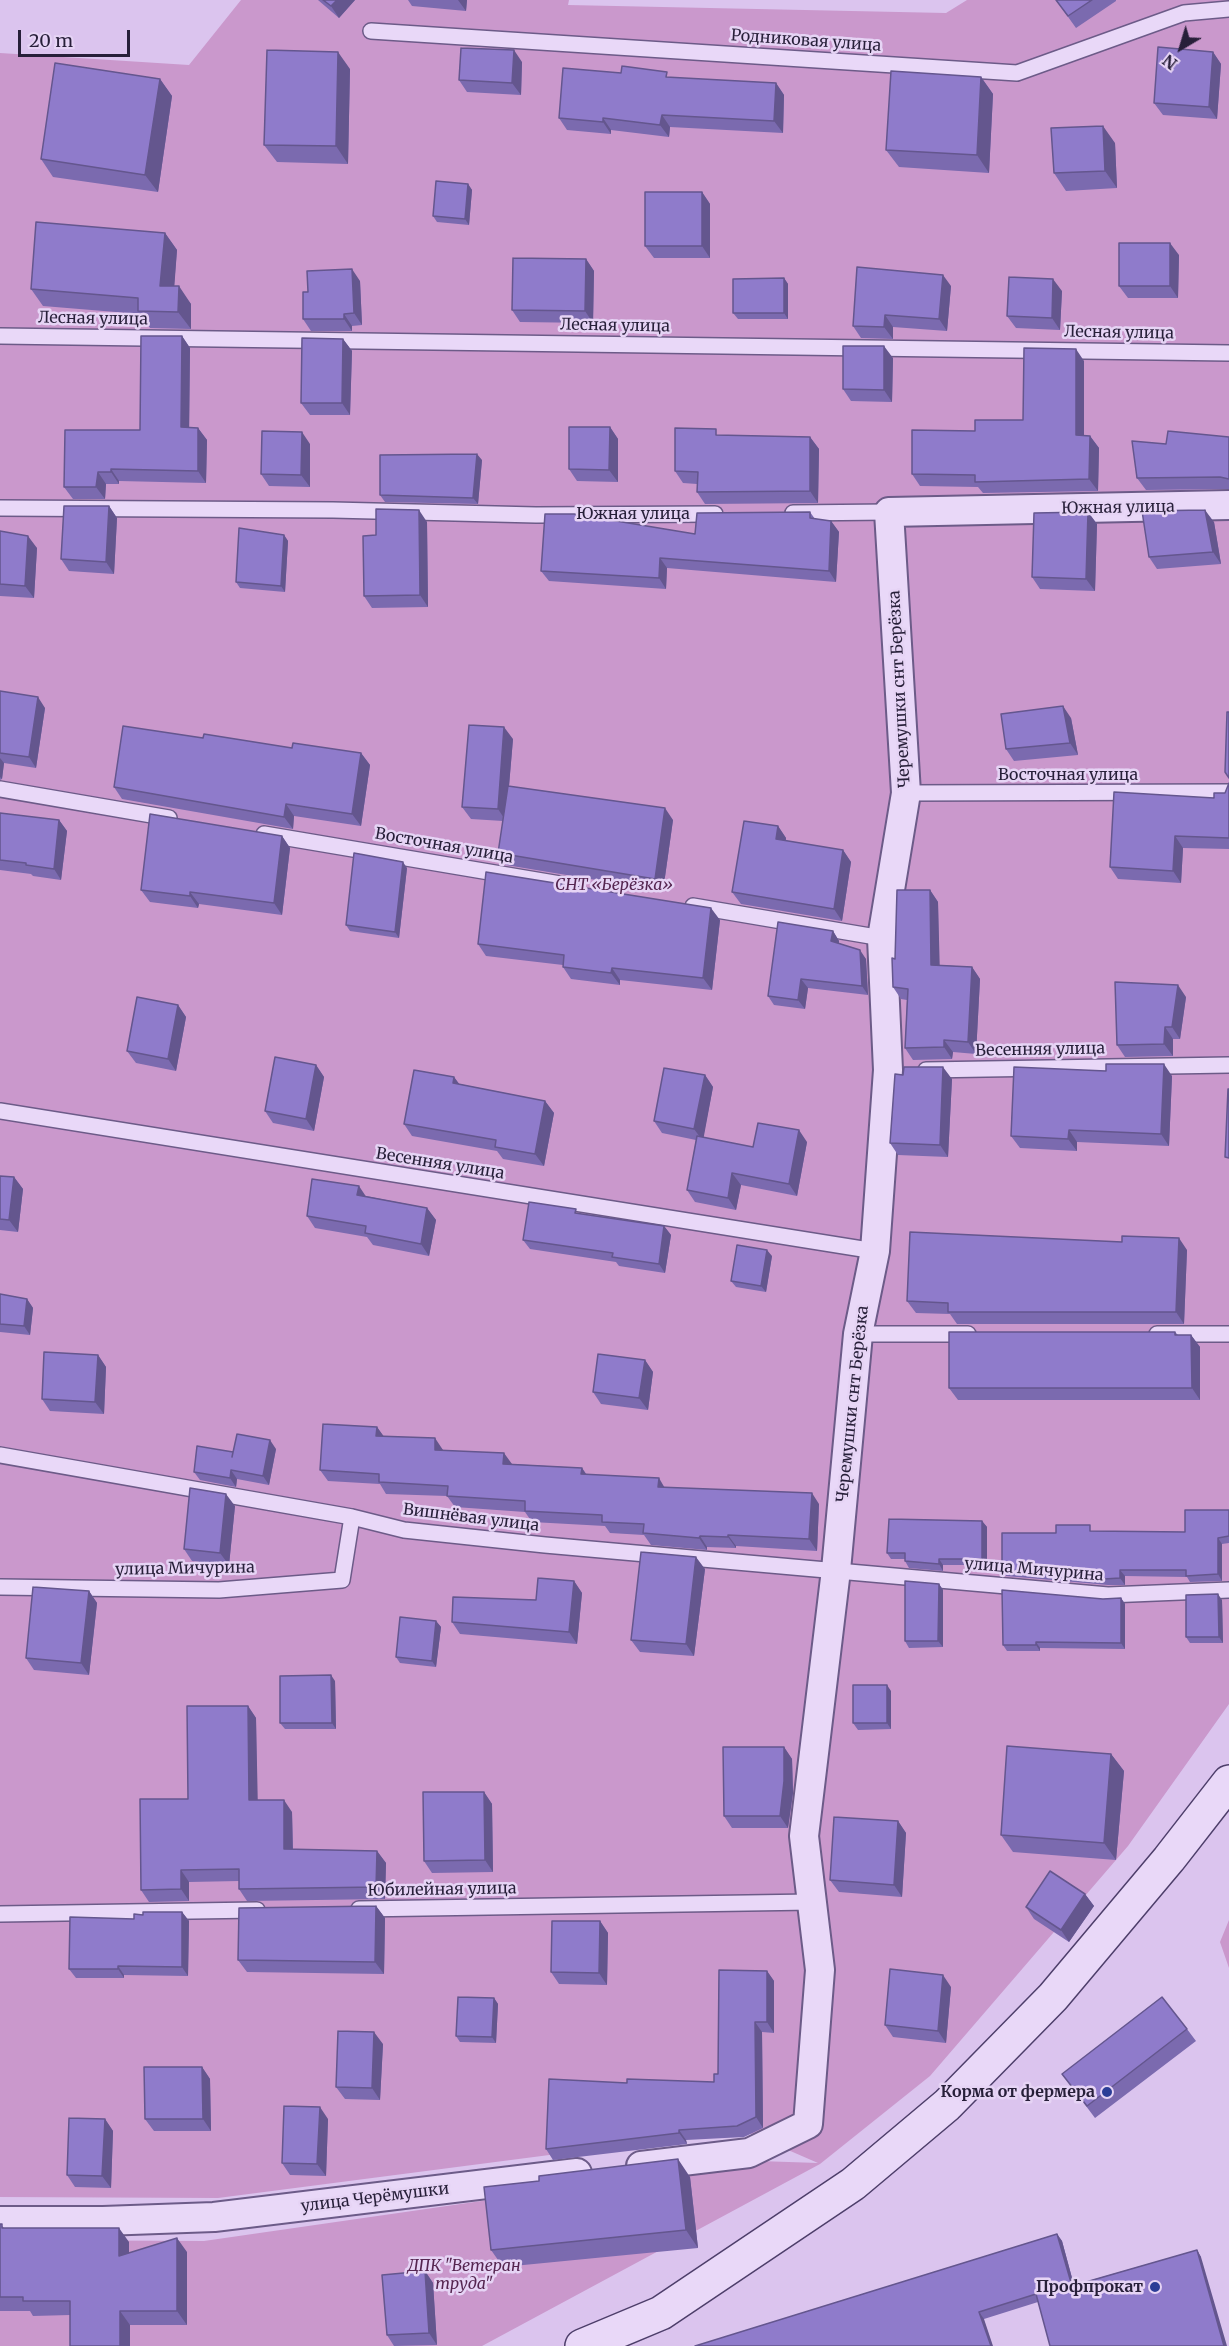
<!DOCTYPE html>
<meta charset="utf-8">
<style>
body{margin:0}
#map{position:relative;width:1229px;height:2346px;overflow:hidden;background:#dbc4ee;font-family:Merriweather,serif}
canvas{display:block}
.north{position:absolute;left:1151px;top:18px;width:60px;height:60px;-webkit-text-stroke:4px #e6d4f5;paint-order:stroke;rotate:218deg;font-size:16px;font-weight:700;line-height:24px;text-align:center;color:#271f39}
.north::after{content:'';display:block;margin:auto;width:21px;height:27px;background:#271f39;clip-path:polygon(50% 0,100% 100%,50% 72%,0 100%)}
.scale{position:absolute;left:18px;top:30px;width:112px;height:27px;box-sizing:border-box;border:3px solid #271f39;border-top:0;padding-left:8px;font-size:18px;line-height:21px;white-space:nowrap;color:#271f39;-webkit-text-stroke:4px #e6d4f5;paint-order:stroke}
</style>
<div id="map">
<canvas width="1229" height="2346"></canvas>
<div class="north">N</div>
<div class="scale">20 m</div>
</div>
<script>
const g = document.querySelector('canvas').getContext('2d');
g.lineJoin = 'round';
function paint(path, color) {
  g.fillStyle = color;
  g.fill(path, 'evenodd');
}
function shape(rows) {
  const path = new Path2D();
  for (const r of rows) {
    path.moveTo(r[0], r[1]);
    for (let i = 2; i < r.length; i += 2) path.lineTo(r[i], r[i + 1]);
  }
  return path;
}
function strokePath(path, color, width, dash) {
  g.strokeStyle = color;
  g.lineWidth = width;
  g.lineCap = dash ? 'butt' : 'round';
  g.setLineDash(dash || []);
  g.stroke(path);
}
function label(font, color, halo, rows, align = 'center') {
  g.font = font + ' Merriweather,serif';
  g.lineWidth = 5;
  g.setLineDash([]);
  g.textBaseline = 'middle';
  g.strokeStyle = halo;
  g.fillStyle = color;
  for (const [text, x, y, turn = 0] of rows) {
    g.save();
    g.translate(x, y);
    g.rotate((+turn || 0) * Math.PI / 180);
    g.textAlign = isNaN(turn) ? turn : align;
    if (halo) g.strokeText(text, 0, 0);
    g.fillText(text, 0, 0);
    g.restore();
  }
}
const green = shape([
 [241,0,569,0,568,5,946,13,967,0,1229,0,1229,1704,1128,1846,930,2076,820,2164,482,2346,0,2346,0,2240,204,2241,759,2161,818,2163,742,2130,218,2198,0,2197,0,53,189,65],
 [1229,1920,1229,1968,1220,1942]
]);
const lane = shape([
 [371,31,1017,73,1184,13,1229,9],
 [0,336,1229,353],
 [0,508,333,510,536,515,715,514],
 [793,513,889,512],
 [0,789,169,818],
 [906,793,1229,792],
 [264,834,572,886],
 [693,906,882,938],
 [926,1070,1229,1065],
 [0,1111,875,1251],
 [858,1334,968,1334],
 [1157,1334,1229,1334],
 [0,1455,352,1517,404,1530,545,1545,1108,1595,1229,1590],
 [0,1587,219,1590,342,1580,352,1517],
 [359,1909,812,1902],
 [0,1914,257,1910]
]);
const street = shape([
 [641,2166,749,2153,808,2124,820,1970,804,1836,836,1570,858,1334,875,1251,888,1070,882,938,906,793,889,512,1229,505],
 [0,2221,103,2221,214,2217,577,2173]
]);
const secondary = shape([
 [582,2346,661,2313,853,2184,947,2105,1053,1997,1169,1859,1229,1782]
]);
const wall = shape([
 [318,0,355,0,339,18],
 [408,0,467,0,466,11,412,6],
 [1056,0,1116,0,1116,1,1076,28],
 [1213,52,1221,64,1217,119,1163,115,1154,103],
 [522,62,521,95,467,92,459,80],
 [350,69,348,164,277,162,264,145],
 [981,77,993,94,989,173,899,167,886,150],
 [671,78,776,83,784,95,783,133,670,127,669,137,611,130,611,134,567,130,559,118],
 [160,79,172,96,158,192,53,177,41,159],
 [1115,143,1117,188,1066,191,1054,173],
 [468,184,472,190,469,225,437,222,433,216],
 [702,192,710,204,710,258,654,258,645,246],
 [165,233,177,250,174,286,191,304,191,329,150,328,140,314,43,306,31,289],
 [1179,255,1178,298,1128,298,1119,286],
 [586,259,594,271,593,323,520,322,512,310],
 [784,278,788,284,788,319,738,319,733,313],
 [360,281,362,325,352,326,352,331,311,331,303,319,308,292],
 [951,286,947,331,893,327,893,339,861,338,853,326],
 [1062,291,1060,330,1016,328,1007,316],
 [182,336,190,348,189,428,198,428,207,440,206,483,119,481,119,484,106,484,105,499,73,499,64,487,140,430],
 [343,339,352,351,350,415,310,415,301,403],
 [893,358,892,402,851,401,843,389],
 [1084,361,1084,436,1090,436,1099,448,1098,491,983,493,978,487,920,486,912,474,975,431,1023,420],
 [610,427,618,439,618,482,577,481,569,469],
 [720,435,810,437,819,449,818,503,705,504,697,492,697,484,683,483,675,471],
 [1229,437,1229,489,1146,490,1137,478,1166,444],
 [310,444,310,487,269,486,261,474],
 [482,460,478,504,385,502,380,495],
 [109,506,117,518,114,574,69,571,61,559],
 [810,512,815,519,831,521,839,532,836,582,667,568,666,589,549,581,541,571,695,534],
 [1088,512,1097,524,1095,591,1040,589,1032,577],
 [427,522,428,607,372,608,364,596,376,535],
 [1214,522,1221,564,1157,569,1149,557],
 [0,531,37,548,34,598,0,596],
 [284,535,288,541,285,592,240,588,236,582],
 [0,691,45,708,36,768,4,763,2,779,0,780],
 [1071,718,1078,755,1014,761,1006,749],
 [203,738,292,748,361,753,370,765,361,826,294,816,293,829,122,799,114,787],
 [513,739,509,786,673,820,663,891,506,865,498,853,503,821,471,819,462,807],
 [1229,783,1229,849,1183,848,1181,883,1118,879,1110,867,1214,798,1225,793],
 [0,813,59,820,67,831,61,880,33,876,31,874,0,870],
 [778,826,786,838,786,841,843,850,851,862,842,921,741,904,732,892],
 [282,836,290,848,282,915,199,904,198,908,150,902,141,890],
 [407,868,399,938,350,931,346,925],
 [930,890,938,902,939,965,972,967,980,979,976,1054,953,1052,952,1059,913,1060,905,1048,907,1000,901,999,893,987,895,959],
 [720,920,712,990,620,980,620,985,571,979,563,967,563,965,486,956,478,944],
 [833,931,839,941,839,943,866,959,868,995,808,988,805,1009,774,1005,768,996],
 [1186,997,1180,1039,1173,1039,1173,1056,1125,1057,1117,1045],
 [178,1005,186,1017,176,1071,136,1063,127,1051],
 [316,1065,324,1077,314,1131,273,1123,265,1111],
 [705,1075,713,1087,703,1138,753,1147,807,1142,797,1196,741,1185,736,1210,695,1202,687,1190,696,1140,662,1133,654,1121],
 [1172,1076,1169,1146,1077,1142,1077,1151,1020,1148,1011,1136],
 [454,1077,459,1084,545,1101,554,1113,544,1166,503,1159,497,1151,412,1136,404,1124],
 [952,1079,948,1157,898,1155,890,1143],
 [0,1176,14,1177,23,1189,18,1232,0,1230],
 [366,1196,427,1208,436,1220,429,1256,373,1245,367,1237,315,1228,307,1216],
 [579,1214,664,1226,671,1235,665,1273,619,1266,616,1262,530,1249,523,1240],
 [1122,1242,1187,1250,1184,1324,957,1324,950,1314,916,1313,907,1301],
 [772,1256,766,1292,736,1287,731,1281],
 [0,1294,27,1299,33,1308,30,1335,0,1332],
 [1175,1332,1178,1335,1191,1335,1200,1347,1200,1400,958,1400,949,1388],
 [98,1355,106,1367,104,1414,50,1411,42,1399],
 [645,1360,653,1372,648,1410,601,1404,593,1392],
 [377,1427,383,1436,443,1450,512,1464,582,1468,587,1475,665,1487,819,1504,817,1551,736,1546,736,1548,707,1547,707,1550,651,1545,644,1535,610,1533,605,1526,532,1522,525,1512,455,1507,447,1496,386,1494,380,1484,328,1481,320,1470],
 [276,1449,269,1485,237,1479,236,1487,200,1480,194,1472],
 [235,1506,229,1565,192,1561,184,1549],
 [1229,1510,1229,1543,1222,1544,1222,1581,1190,1582,1187,1577,1125,1576,1125,1585,1108,1585,1006,1576,1002,1570,1056,1533,1094,1531,1185,1532],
 [982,1521,987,1527,987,1565,943,1565,943,1571,909,1568,905,1561,905,1559,891,1559,887,1553],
 [705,1569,694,1656,640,1652,631,1640],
 [574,1581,582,1593,577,1644,460,1634,452,1622,536,1600],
 [939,1584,943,1590,943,1647,909,1648,905,1641],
 [89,1591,97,1603,89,1675,34,1670,26,1658],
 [1121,1598,1125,1604,1125,1649,1040,1648,1040,1651,1007,1651,1003,1645,1103,1599],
 [1222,1600,1223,1643,1190,1643,1186,1637],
 [436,1621,441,1627,436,1667,400,1663,396,1657],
 [335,1681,336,1729,285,1729,280,1723],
 [891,1691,891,1729,858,1730,853,1723],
 [248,1706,256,1718,257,1800,292,1812,293,1849,377,1851,386,1863,385,1899,247,1901,239,1889,239,1881,189,1882,189,1901,149,1902,141,1890,188,1799],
 [784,1747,792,1759,793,1793,788,1828,732,1828,724,1816],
 [1111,1754,1124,1771,1116,1860,1013,1852,1001,1835],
 [484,1792,492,1804,493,1872,432,1873,424,1861],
 [898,1821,906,1833,902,1897,839,1892,830,1880],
 [1085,1894,1094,1906,1069,1942,1034,1919,1026,1907],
 [376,1906,385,1918,384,1974,247,1972,238,1960],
 [182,1912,189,1921,188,1976,124,1975,124,1978,76,1978,69,1969,134,1919],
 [600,1921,608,1933,607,1985,559,1984,551,1972],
 [767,1971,774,1981,774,2033,762,2032,763,2128,744,2137,686,2140,687,2144,553,2160,546,2149,627,2083,714,2082],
 [951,1987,946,2043,893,2037,885,2025],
 [494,1998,498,2004,496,2043,460,2042,456,2036],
 [1187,2029,1196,2041,1095,2118,1062,2074],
 [383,2044,380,2100,345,2099,336,2087],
 [202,2067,210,2079,211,2131,154,2131,145,2119],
 [105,2119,113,2131,111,2188,75,2187,67,2175],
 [328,2119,326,2176,290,2175,282,2163],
 [690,2177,698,2248,503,2267,491,2250],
 [0,2224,4,2228,129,2242,129,2253,187,2252,187,2325,130,2325,70,2315,33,2316,30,2311,0,2311],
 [1057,2234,1062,2241,1074,2285,1197,2250,1201,2257,1038,2302,984,2319,695,2346],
 [425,2271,433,2283,437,2345,394,2346,387,2335]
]);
const shadedWall = shape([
 [337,0,355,0,339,18,331,6],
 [458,0,467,0,466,11],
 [514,50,522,62,521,95,512,83],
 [338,52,350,69,348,164,336,146],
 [1213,52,1221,64,1217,119,1209,107],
 [981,77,993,94,989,173,977,155],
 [160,79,172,96,158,192,145,175],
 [776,83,784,95,783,133,774,121],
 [662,115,670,127,669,137,660,125],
 [603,118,611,130,611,134,603,122],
 [1103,126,1115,143,1117,188,1105,171],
 [468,184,472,190,469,225,465,219],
 [702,192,710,204,710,258,702,246],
 [165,233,177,250,173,304,160,286],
 [1170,243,1179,255,1178,298,1170,286],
 [586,259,594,271,593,323,585,311],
 [352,269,360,281,362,325,354,313],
 [943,275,951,286,947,331,939,319],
 [784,278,788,284,788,319,784,313],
 [1053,279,1062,291,1060,330,1052,318],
 [179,286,191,304,191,329,178,312],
 [344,314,352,326,352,331,344,319],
 [885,315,893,327,893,339,884,327],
 [182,336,190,348,189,439,181,427],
 [343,339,352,351,350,415,342,403],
 [884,346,893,358,892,402,884,390],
 [1076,349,1084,361,1084,447,1076,435],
 [610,427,618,439,618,482,609,470],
 [198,428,207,440,206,483,198,471],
 [302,432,310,444,310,487,301,475],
 [1090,436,1099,448,1098,491,1089,479],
 [810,437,819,449,818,503,810,491],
 [477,454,482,460,478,504,473,498],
 [111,469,119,481,119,484,111,472],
 [98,472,106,484,105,499,96,487],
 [109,506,117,518,114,574,106,562],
 [419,510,427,522,428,607,420,595],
 [1205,510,1214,522,1221,564,1213,552],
 [1088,512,1097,524,1095,591,1086,579],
 [831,521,839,532,836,582,829,571],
 [284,535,288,541,285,592,281,586],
 [28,536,37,548,34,598,25,586],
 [660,558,667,568,666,589,659,578],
 [38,697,45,708,36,768,29,757],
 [1063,706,1071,718,1078,755,1070,743],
 [504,727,513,739,506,821,498,809],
 [361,753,370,765,361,826,352,814],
 [0,758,4,763,2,779,0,777],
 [286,804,294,816,293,829,284,817],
 [665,808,673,820,663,891,655,879],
 [59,820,67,831,61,880,54,869],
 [778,826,786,838,784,851,776,839],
 [282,836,290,848,282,915,274,903],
 [1175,836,1183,848,1181,883,1173,871],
 [843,850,851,862,842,921,834,909],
 [403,862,407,868,399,938,395,932],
 [930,890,938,902,940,976,931,965],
 [190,892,199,904,198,908,190,896],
 [711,908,720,920,712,990,703,978],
 [833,931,839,941,838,950,831,941],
 [860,950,866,959,868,995,862,986],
 [972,967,980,979,976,1054,968,1042],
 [612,968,620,980,620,985,611,973],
 [801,979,808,988,805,1009,798,1000],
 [1178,985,1186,997,1180,1039,1172,1027],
 [178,1005,186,1017,176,1071,168,1059],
 [1165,1027,1173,1039,1173,1056,1164,1044],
 [944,1040,953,1052,952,1059,944,1047],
 [1164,1064,1172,1076,1169,1146,1161,1134],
 [316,1065,324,1077,314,1131,306,1119],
 [943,1067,952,1079,948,1157,940,1145],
 [705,1075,713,1087,703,1141,694,1129],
 [454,1077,463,1089,453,1083],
 [545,1101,554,1113,544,1166,535,1154],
 [799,1130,807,1142,797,1196,789,1184],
 [1069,1130,1077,1142,1077,1151,1068,1139],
 [732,1173,741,1185,736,1210,728,1198],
 [14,1177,23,1189,18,1232,9,1220],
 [359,1186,367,1198,357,1195],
 [427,1208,436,1220,429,1256,421,1244],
 [664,1226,671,1235,665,1273,659,1264],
 [1179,1238,1187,1250,1184,1324,1176,1312],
 [767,1250,772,1256,766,1292,761,1286],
 [27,1299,33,1308,30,1335,24,1326],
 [1191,1335,1200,1347,1200,1400,1192,1388],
 [98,1355,106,1367,104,1414,95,1402],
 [645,1360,653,1372,648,1410,639,1398],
 [377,1427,385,1438,376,1436],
 [435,1438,443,1450,435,1450],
 [270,1440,276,1449,269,1485,263,1476],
 [504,1453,512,1464,503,1464],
 [582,1468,589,1479,581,1474],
 [231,1470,237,1479,236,1487,230,1478],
 [659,1478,666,1490,658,1487],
 [812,1493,819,1504,817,1551,809,1539],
 [226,1494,235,1506,229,1565,220,1553],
 [982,1521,987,1527,987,1565,982,1559],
 [728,1535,736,1546,736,1548,728,1537],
 [700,1536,707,1547,707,1550,699,1538],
 [1218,1538,1222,1544,1222,1581,1218,1574],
 [696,1557,705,1569,694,1656,686,1644],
 [939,1559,943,1565,943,1571,939,1564],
 [1120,1570,1125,1576,1125,1585,1120,1578],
 [574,1581,582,1593,577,1644,569,1632],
 [939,1584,943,1590,943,1647,938,1641],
 [89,1591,97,1603,89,1675,81,1663],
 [1218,1594,1222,1600,1223,1643,1219,1637],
 [1121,1598,1125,1604,1125,1649,1121,1643],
 [436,1621,441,1627,436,1667,432,1661],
 [1036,1642,1040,1648,1040,1651,1036,1645],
 [331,1675,335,1681,336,1729,332,1723],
 [887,1685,891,1691,891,1729,887,1723],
 [248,1706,256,1718,258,1812,249,1800],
 [784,1747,792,1759,793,1793,788,1828,780,1816],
 [1111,1754,1124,1771,1116,1860,1104,1843],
 [484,1792,492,1804,493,1872,485,1860],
 [284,1800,292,1812,293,1861,284,1849],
 [898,1821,906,1833,902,1897,894,1885],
 [377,1851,386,1863,385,1899,376,1887],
 [181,1870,189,1882,189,1901,181,1889],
 [1085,1894,1094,1906,1069,1942,1061,1930],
 [376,1906,385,1918,384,1974,375,1962],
 [182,1912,189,1921,188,1976,182,1967],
 [600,1921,608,1933,607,1985,599,1973],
 [118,1966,124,1975,124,1978,118,1969],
 [767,1971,774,1981,774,2033,767,2022],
 [943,1975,951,1987,946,2043,938,2031],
 [494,1998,498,2004,496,2043,492,2037],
 [755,2022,762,2032,763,2128,756,2117],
 [374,2032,383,2044,380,2100,372,2088],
 [202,2067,210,2079,211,2131,203,2119],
 [320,2107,328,2119,326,2176,317,2164],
 [105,2119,113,2131,111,2188,102,2176],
 [679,2130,686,2140,687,2144,679,2133],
 [678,2159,690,2177,698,2248,686,2230],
 [119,2228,129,2242,129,2271,119,2256],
 [1057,2234,1062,2241,1076,2293,1072,2286],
 [177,2238,187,2252,187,2325,177,2311],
 [1197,2250,1201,2257,1227,2346,1224,2346],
 [425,2271,433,2283,437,2345,429,2333],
 [120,2311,130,2325,130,2346,120,2346],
 [979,2312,984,2319,993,2346,991,2346]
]);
const building = shape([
 [323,0,337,0,331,6,323,0],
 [1056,0,1092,0,1068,16,1056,0],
 [1158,47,1213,52,1209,107,1154,103,1158,47],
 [461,48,514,50,512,83,459,80,461,48],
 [267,50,338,52,336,146,264,145,267,50],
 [55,63,160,79,145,175,41,159,55,63],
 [622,66,667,72,666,77,776,83,774,121,662,115,660,125,603,118,603,122,559,118,563,68,621,73,622,66],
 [891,71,981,77,977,155,886,150,891,71],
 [1103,126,1105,171,1054,173,1051,128,1103,126],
 [436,181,468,184,465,219,433,216,436,181],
 [645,192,702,192,702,246,645,246,645,192],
 [36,222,165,233,160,286,179,286,178,312,138,311,138,298,31,289,36,222],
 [1119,243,1170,243,1170,286,1119,286,1119,243],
 [513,258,586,259,585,311,512,310,513,258],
 [857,267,943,275,939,319,885,315,884,327,853,326,857,267],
 [352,269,354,313,344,314,344,319,303,319,303,292,308,292,307,271,352,269],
 [1009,277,1053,279,1052,318,1007,316,1009,277],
 [784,278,784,313,733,313,733,279,784,278],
 [141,336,182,336,181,427,198,428,198,471,111,469,111,472,98,472,96,487,64,487,65,430,140,430,141,336],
 [302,338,343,339,342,403,301,403,302,338],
 [843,346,884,346,884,390,843,389,843,346],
 [1024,348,1076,349,1076,435,1090,436,1089,479,975,482,975,475,912,474,912,430,975,431,975,420,1023,420,1024,348],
 [569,427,610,427,609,470,569,469,569,427],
 [675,428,716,429,716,435,810,437,810,491,697,492,698,472,675,471,675,428],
 [262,431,302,432,301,475,261,474,262,431],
 [1168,431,1229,437,1229,479,1220,477,1137,478,1132,441,1166,444,1168,431],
 [477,454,473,498,380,495,380,455,477,454],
 [64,506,109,506,106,562,61,559,64,506],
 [376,509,419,510,420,595,364,596,363,536,376,535,376,509],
 [1205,510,1213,552,1149,557,1142,511,1205,510],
 [810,512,810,518,831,521,829,571,660,558,659,578,541,571,545,514,574,514,695,534,697,513,810,512],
 [1088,512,1086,579,1032,577,1034,513,1088,512],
 [239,528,284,535,281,586,236,582,239,528],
 [0,531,28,536,25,586,0,584,0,531],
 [0,691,38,697,29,757,0,753,0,691],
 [1063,706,1070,743,1006,749,1001,714,1063,706],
 [1227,712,1229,712,1229,778,1225,772,1227,712],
 [469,725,504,727,498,809,462,807,469,725],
 [123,726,203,738,204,734,292,748,293,743,361,753,352,814,286,804,284,817,114,787,123,726],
 [1229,783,1229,838,1175,836,1173,871,1110,867,1114,792,1214,798,1214,793,1225,793,1229,783],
 [508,786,665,808,655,879,498,853,508,786],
 [0,813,59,820,54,869,26,865,26,863,0,860,0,813],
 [150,814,282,836,274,903,190,892,190,896,141,890,150,814],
 [744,821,778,826,776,839,843,850,834,909,732,892,744,821],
 [354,853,403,862,395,932,346,925,354,853],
 [486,872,711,908,703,978,612,968,611,973,563,967,564,955,478,944,486,872],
 [897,890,930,890,931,965,972,967,968,1042,944,1040,944,1047,905,1048,908,989,893,987,892,958,895,959,897,890],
 [778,922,833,931,831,941,860,950,862,986,801,979,798,1000,768,996,778,922],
 [1115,982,1178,985,1172,1027,1165,1027,1164,1044,1117,1045,1115,982],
 [137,997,178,1005,168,1059,127,1051,137,997],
 [275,1057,316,1065,306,1119,265,1111,275,1057],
 [1106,1064,1164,1064,1161,1134,1069,1130,1068,1139,1011,1136,1014,1067,1106,1071,1106,1064],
 [904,1067,943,1067,940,1145,890,1143,895,1074,903,1075,904,1067],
 [664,1068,705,1075,694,1129,654,1121,664,1068],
 [414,1070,454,1077,453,1083,545,1101,535,1154,495,1147,496,1140,404,1124,414,1070],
 [1228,1089,1229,1089,1229,1158,1225,1157,1228,1089],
 [758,1123,799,1130,789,1184,732,1173,728,1198,687,1190,697,1136,753,1147,758,1123],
 [0,1176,14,1177,9,1220,0,1219,0,1176],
 [312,1179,359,1186,357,1195,427,1208,421,1244,365,1233,366,1226,307,1216,312,1179],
 [529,1202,576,1209,575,1213,664,1226,659,1264,612,1257,613,1253,523,1240,529,1202],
 [910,1232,1122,1242,1122,1236,1179,1238,1176,1312,948,1312,948,1303,907,1301,910,1232],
 [737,1245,767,1250,761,1286,731,1281,737,1245],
 [0,1294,27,1299,24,1326,0,1324,0,1294],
 [949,1332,1175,1332,1175,1335,1191,1335,1192,1388,949,1388,949,1332],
 [44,1352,98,1355,95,1402,42,1399,44,1352],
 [598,1354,645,1360,639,1398,593,1392,598,1354],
 [323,1424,377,1427,376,1436,435,1438,435,1450,504,1453,503,1464,582,1468,581,1474,659,1478,658,1487,812,1493,809,1539,728,1535,728,1537,700,1536,699,1538,643,1533,644,1524,602,1522,602,1515,525,1511,525,1501,447,1496,448,1486,379,1482,379,1474,320,1470,323,1424],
 [237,1434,270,1440,263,1476,231,1470,230,1478,194,1472,197,1446,233,1452,232,1457,237,1434],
 [190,1488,226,1494,220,1553,184,1549,190,1488],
 [1185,1510,1229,1510,1229,1536,1218,1538,1218,1574,1186,1576,1186,1570,1120,1570,1120,1578,1104,1579,1002,1570,1002,1533,1056,1533,1056,1525,1090,1525,1090,1531,1185,1532,1185,1510],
 [889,1519,982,1521,982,1559,939,1559,939,1564,905,1561,905,1553,887,1553,889,1519],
 [641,1552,696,1557,686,1644,631,1640,641,1552],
 [538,1578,574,1581,569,1632,452,1622,453,1597,536,1600,538,1578],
 [905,1581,939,1584,938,1641,905,1641,905,1581],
 [33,1587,89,1591,81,1663,26,1658,33,1587],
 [1002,1590,1103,1599,1121,1598,1121,1643,1036,1642,1036,1645,1003,1645,1002,1590],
 [1218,1594,1219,1637,1186,1637,1186,1595,1218,1594],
 [400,1617,436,1621,432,1661,396,1657,400,1617],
 [331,1675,332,1723,280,1723,280,1676,331,1675],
 [853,1685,887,1685,887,1723,853,1723,853,1685],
 [187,1706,248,1706,249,1800,284,1800,284,1849,377,1851,376,1887,239,1889,239,1869,181,1870,181,1889,141,1890,140,1799,188,1799,187,1706],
 [1007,1746,1111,1754,1104,1843,1001,1835,1007,1746],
 [723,1747,784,1747,784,1781,780,1816,724,1816,723,1747],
 [423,1792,484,1792,485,1860,424,1861,423,1792],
 [834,1817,898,1821,894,1885,830,1880,834,1817],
 [1050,1871,1085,1894,1061,1930,1026,1907,1050,1871],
 [376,1906,375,1962,238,1960,239,1908,376,1906],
 [143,1912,182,1912,182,1967,118,1966,118,1969,69,1969,70,1917,134,1919,134,1914,143,1915,143,1912],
 [552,1921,600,1921,599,1973,551,1972,552,1921],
 [890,1969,943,1975,938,2031,885,2025,890,1969],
 [719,1970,767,1971,767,2022,755,2022,756,2117,737,2126,679,2130,679,2133,546,2149,549,2079,627,2083,627,2079,714,2082,714,2074,718,2074,719,1970],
 [458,1997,494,1998,492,2037,456,2036,458,1997],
 [1162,1997,1187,2029,1087,2106,1062,2074,1162,1997],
 [338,2031,374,2032,372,2088,336,2087,338,2031],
 [144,2067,202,2067,203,2119,145,2119,144,2067],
 [284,2106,320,2107,317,2164,282,2163,284,2106],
 [69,2118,105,2119,102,2176,67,2175,69,2118],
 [678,2159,686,2230,491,2250,484,2187,539,2181,539,2176,678,2159],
 [0,2224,2,2224,2,2228,119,2228,119,2256,177,2238,177,2311,120,2311,120,2346,70,2346,70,2301,23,2301,23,2297,0,2297,0,2224],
 [1057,2234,1072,2286,1197,2250,1224,2346,1050,2346,1036,2294,979,2312,991,2346,695,2346,1057,2234],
 [425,2271,429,2333,387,2335,382,2275,425,2271]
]);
const markers = [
 [1107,2092,6,"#2b3d97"],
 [1155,2287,6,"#2b3d97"]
];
const streetNames = [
 ["Родниковая улица",806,41,4],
 ["Лесная улица",93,319,1],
 ["Лесная улица",615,326,1],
 ["Лесная улица",1119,333,1],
 ["Южная улица",1118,508,-1],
 ["Южная улица",633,514],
 ["Черемушки снт Берёзка",900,689,-93],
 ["Восточная улица",1068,775],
 ["Восточная улица",444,846,10],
 ["Весенняя улица",1040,1050,-1],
 ["Весенняя улица",440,1164,9],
 ["Черемушки снт Берёзка",853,1404,-84],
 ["Вишнёвая улица",471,1518,7],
 ["улица Мичурина",185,1569,-1],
 ["улица Мичурина",1034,1570,5],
 ["Юбилейная улица",442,1890,-1],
 ["улица Черёмушки",375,2198,-7]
];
const parkNames = [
 ["СНТ «Берёзка»",614,885],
 ["ДПК \"Ветеран",464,2266],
 ["труда\"",464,2284]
];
const poiNames = [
 ["Корма от фермера",1095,2092],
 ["Профпрокат",1143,2287]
];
paint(green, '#ca98cc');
strokePath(lane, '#6c5b88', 18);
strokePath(street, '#6c5b88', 32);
strokePath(secondary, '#4d3e6a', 36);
strokePath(lane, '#e9d8f8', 15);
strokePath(street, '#e9d8f8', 28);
strokePath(secondary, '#e9d8f8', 33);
paint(wall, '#7b6aaf');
paint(shadedWall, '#64568e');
paint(building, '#8f7bcb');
strokePath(building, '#64568e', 1.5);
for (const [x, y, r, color] of markers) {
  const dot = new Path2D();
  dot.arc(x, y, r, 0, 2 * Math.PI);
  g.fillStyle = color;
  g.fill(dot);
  strokePath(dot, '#e6d4f5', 2);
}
label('16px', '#271f39', '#e6d4f5', streetNames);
label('italic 16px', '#552550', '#e6d4f5', parkNames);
label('bold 16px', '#271f39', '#e6d4f5', poiNames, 'right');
</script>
